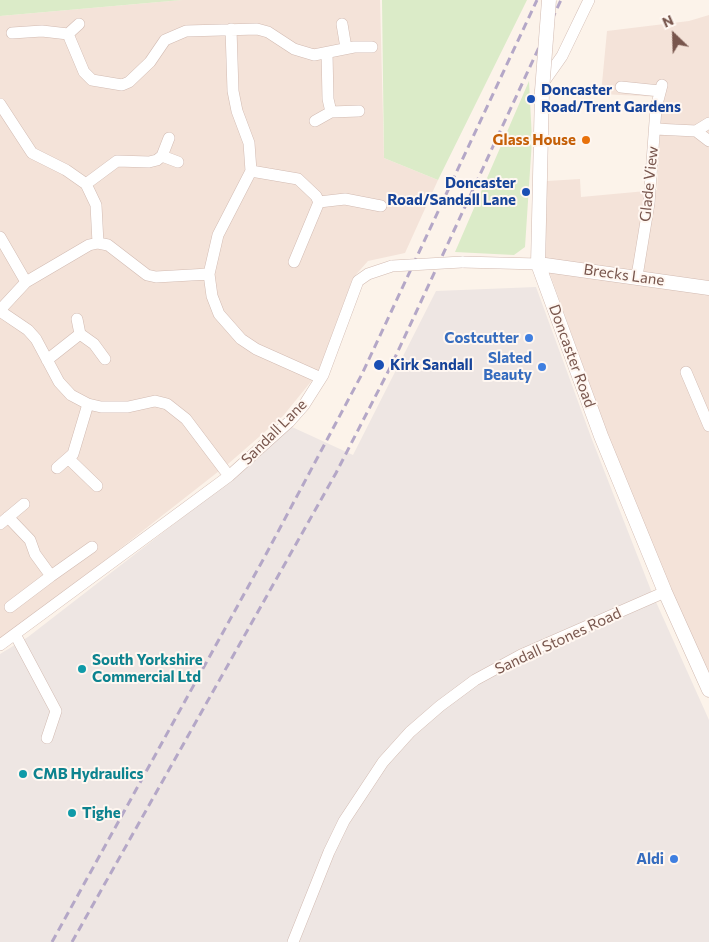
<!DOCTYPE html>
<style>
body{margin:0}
#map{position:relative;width:709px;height:942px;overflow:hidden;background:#fcf3ea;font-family:Commissioner,sans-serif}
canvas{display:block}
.north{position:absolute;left:649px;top:10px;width:50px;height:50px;-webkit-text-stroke:4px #fff7f1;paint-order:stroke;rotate:336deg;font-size:14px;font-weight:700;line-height:20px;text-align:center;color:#78564d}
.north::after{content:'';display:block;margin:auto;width:18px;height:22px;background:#78564d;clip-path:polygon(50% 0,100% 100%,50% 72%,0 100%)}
</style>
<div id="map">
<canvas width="709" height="942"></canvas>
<div class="north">N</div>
</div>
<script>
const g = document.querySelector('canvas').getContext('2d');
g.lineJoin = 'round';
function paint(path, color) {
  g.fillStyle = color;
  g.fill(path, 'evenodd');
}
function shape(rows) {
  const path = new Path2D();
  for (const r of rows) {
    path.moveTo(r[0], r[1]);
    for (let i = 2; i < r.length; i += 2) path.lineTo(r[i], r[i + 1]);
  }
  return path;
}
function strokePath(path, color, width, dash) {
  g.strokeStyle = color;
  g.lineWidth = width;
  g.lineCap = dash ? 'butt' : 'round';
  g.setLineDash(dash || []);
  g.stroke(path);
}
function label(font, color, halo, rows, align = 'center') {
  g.font = font + ' Commissioner,sans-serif';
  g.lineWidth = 4;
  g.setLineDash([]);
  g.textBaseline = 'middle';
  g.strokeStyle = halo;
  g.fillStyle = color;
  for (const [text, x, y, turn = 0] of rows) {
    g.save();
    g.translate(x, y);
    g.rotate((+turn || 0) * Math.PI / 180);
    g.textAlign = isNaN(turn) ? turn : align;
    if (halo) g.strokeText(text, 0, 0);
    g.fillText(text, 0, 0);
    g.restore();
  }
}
const residential = shape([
 [182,0,380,0,384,158,438,180,405,253,368,261,353,278,318,373,283,416,228,464,15,631,0,640,0,16],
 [709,15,709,675,668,588,608,436,545,260,547,181,580,179,581,197,657,190,662,97,601,94,607,31,689,21]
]);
const industrial = shape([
 [536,287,591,437,652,593,709,720,709,942,0,942,0,654,28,637,232,479,292,427,353,455,436,291]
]);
const green = shape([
 [0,0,182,0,0,16],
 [382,0,527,0,438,180,384,158],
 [529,81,532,140,525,247,514,255,455,252]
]);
const minor = shape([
 [342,24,346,48],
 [231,29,233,91,237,111,249,143,251,171,218,235,209,274,212,296,219,314,241,339,256,349,321,378],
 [12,33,42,31,68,34,79,24],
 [68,34,84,72,92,80,122,85,129,82,150,62,165,40,186,31,257,29,268,32,294,49,314,55,354,47,372,47],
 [327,53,328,99,331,112],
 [543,83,562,56,589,0],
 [621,87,660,91],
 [0,104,32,153,66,170,86,184,96,205,98,243],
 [315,121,331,112,359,111],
 [655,129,696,131,709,123],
 [696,131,709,141],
 [162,156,178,162],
 [251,171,298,179,316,196,319,202,294,262],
 [86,184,117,161,149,162,157,160,162,156,169,138],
 [319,202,345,199,381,206],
 [0,237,26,282],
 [462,262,538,264],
 [637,276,649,203,656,108,662,85],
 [0,310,26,282,89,245,98,243,108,245,147,275,156,277,209,274],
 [0,311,28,330,36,339,59,382,71,395,88,404,101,407,128,407,155,401,167,404,186,419,229,476],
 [77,319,80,334,94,344,105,359],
 [47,360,80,334],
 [686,372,709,426],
 [69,459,97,486],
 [57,468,73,454,88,404],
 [8,517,30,540,35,554,51,576,10,607],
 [0,524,24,504],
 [51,576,92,547],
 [16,636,56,711,47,738],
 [0,645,229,476,289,422,304,405,323,375,358,281,368,274,392,266],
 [293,942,329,852,344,821,383,762,410,732,440,706,475,680,521,655,665,592]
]);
const tertiary = shape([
 [542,91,538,264,601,436,665,592,709,690],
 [538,264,709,288]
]);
const rail = shape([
 [52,942,264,558,362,374,537,0],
 [72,942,336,473,392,364,561,0]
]);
const minorBridge = shape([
 [392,266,462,262]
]);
const tertiaryBridge = shape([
 [542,91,549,0]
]);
const markers = [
 [531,99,5,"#1a4fb4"],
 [586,140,5,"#e8710a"],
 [526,192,5,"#1a4fb4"],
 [529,338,5,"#3f7fe0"],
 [379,365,6,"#1a4fb4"],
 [542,367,5,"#3f7fe0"],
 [82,669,5,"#0f9aa8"],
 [23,774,5,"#0f9aa8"],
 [72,813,5,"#0f9aa8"],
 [674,859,5,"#3f7fe0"]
];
const transitNames = [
 ["Doncaster",541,90],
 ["Road/Trent Gardens",541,107],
 ["Doncaster",516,183,"right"],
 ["Road/Sandall Lane",516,200,"right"],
 ["Kirk Sandall",390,365]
];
const foodNames = [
 ["Glass House",576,140]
];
const streetNames = [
 ["Glade View",649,184,-84],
 ["Brecks Lane",624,275,8],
 ["Doncaster Road",572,356,70],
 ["Sandall Lane",274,432,-45],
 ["Sandall Stones Road",558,641,-25]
];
const shopNames = [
 ["Costcutter",519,338],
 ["Slated",532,358],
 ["Beauty",532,375],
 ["Aldi",664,859]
];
const cultureNames = [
 ["South Yorkshire",92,660],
 ["Commercial Ltd",92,677],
 ["CMB Hydraulics",33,774],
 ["Tighe",82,813]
];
paint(residential, '#f4e3d9');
paint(industrial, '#eee6e3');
paint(green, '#dbebc8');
strokePath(minor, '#d2bbb2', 12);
strokePath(tertiary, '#d2bbb2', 15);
strokePath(minor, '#fff', 11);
strokePath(tertiary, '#fff', 14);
strokePath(rail, '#b4a7c7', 3, [8, 5]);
strokePath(minorBridge, '#d2bbb2', 12, []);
strokePath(tertiaryBridge, '#d2bbb2', 15, []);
strokePath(minorBridge, '#fff', 11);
strokePath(tertiaryBridge, '#fff', 14);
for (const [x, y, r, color] of markers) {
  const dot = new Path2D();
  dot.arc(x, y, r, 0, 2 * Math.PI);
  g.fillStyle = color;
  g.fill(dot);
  strokePath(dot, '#fff7f1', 2);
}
label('bold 15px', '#164399', '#fff7f1', transitNames, 'left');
label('bold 15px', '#c56008', '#fff7f1', foodNames, 'right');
label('15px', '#78564d', '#fff7f1', streetNames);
label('bold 15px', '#366cbe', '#fff7f1', shopNames, 'right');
label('bold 15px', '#0d838f', '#fff7f1', cultureNames, 'left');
</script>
